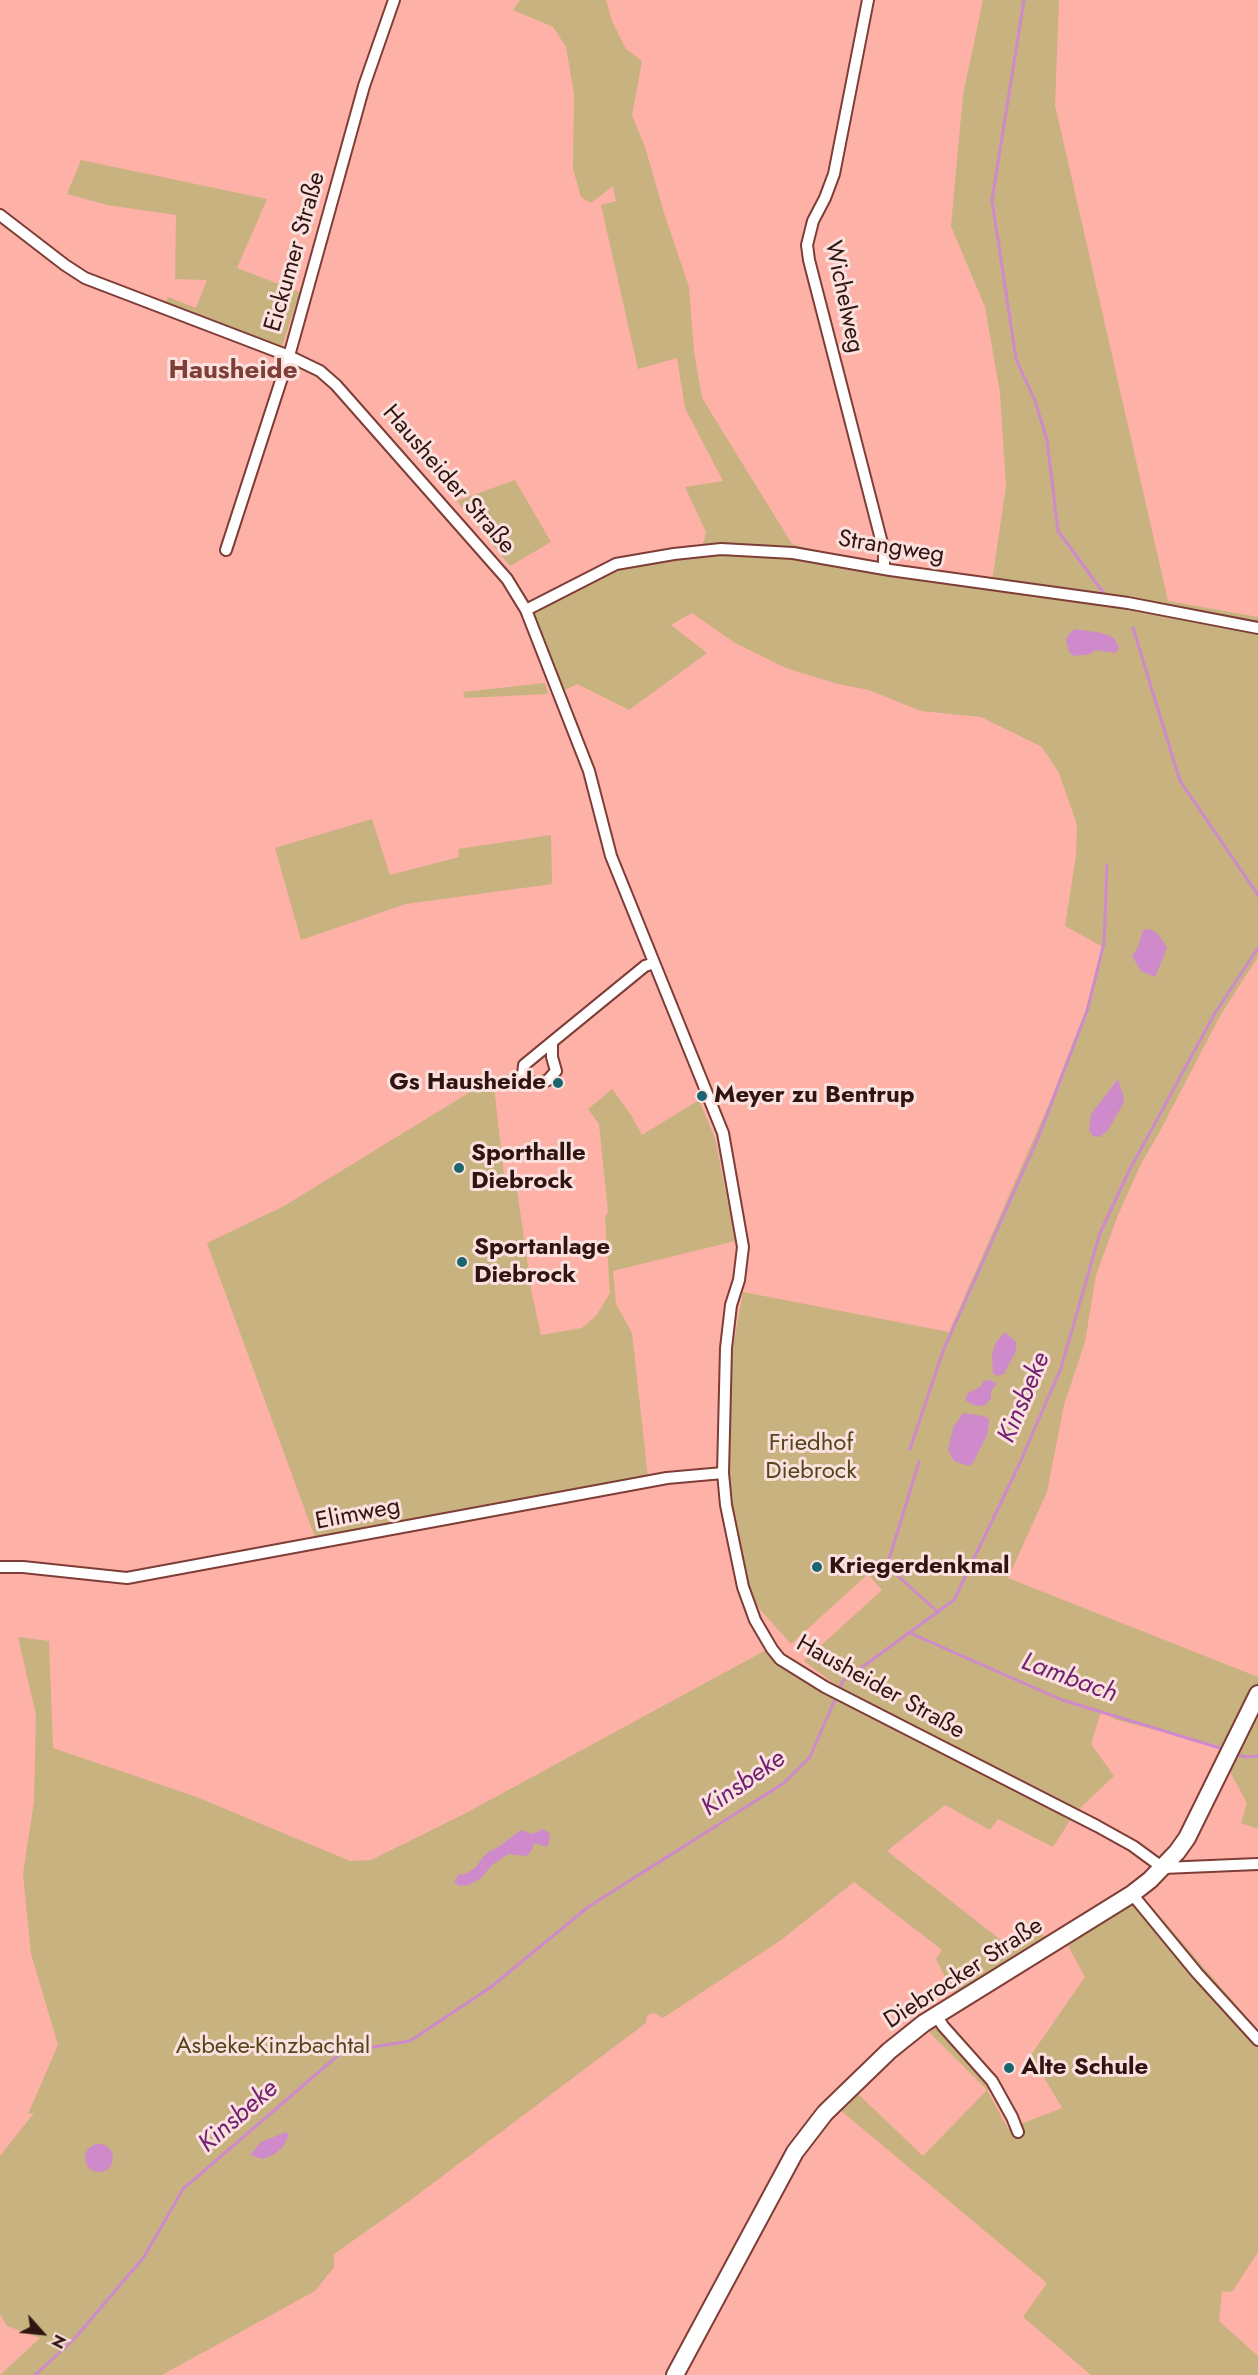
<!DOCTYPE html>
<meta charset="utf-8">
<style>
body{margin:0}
#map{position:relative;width:1258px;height:2375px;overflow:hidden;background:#fdb1a7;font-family:Jost,sans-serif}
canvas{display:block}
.north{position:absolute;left:12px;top:2303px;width:60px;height:60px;-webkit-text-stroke:4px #fae1de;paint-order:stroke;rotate:117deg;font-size:16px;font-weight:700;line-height:24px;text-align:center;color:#2f1411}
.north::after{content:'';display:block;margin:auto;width:21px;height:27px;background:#2f1411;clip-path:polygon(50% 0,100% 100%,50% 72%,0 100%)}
</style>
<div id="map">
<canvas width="1258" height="2375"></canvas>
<div class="north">N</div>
</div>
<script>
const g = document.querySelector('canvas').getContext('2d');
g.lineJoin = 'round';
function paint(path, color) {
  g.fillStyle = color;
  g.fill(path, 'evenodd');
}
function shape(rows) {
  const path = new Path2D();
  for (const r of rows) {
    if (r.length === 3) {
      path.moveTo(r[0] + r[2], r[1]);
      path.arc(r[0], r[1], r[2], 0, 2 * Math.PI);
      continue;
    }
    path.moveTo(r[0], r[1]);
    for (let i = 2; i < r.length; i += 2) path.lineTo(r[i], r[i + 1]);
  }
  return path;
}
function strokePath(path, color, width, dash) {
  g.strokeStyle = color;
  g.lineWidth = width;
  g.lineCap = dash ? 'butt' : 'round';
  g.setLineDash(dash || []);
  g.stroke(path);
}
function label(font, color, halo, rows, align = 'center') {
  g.font = font + ' Jost,sans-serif';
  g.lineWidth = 6;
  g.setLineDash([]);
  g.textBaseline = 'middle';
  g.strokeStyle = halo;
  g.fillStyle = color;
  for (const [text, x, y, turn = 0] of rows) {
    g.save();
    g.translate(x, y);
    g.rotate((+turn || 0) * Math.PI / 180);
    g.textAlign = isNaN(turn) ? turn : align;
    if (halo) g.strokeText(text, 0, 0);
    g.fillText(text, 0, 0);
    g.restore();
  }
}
const green = shape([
 [520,0,606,0,612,21,626,49,642,61,632,115,645,147,665,216,689,287,694,352,702,398,792,544,884,568,992,582,1006,486,1000,393,985,307,951,226,963,95,983,0,1059,0,1055,105,1168,601,1258,617,1258,957,1221,1014,1161,1129,1141,1164,1118,1215,1096,1275,1085,1342,1064,1405,1047,1492,1008,1578,1258,1677,1258,1829,1241,1823,1247,1803,1229,1770,1236,1750,1117,1720,1101,1712,1091,1744,1114,1776,1079,1809,1033,1786,1031,1789,979,1771,1071,1819,1053,1847,998,1819,990,1830,945,1805,887,1851,1002,1941,1035,1926,1045,1938,954,1995,936,1959,942,1950,854,1882,781,1940,663,2018,654,2013,647,2015,646,2023,412,2199,334,2254,334,2267,315,2291,162,2375,0,2375,40,2338,7,2326,0,2314,0,2156,34,2113,28,2114,58,2045,31,1954,23,1874,34,1801,36,1715,18,1637,49,1641,53,1748,194,1796,350,1861,371,1860,466,1813,766,1650,774,1662,836,1698,840,1688,804,1661,882,1590,868,1574,791,1644,756,1605,746,1582,728,1505,724,1466,732,1352,743,1292,949,1332,1049,1104,1086,1009,1103,947,1065,926,1076,856,1077,825,1059,773,1042,747,981,717,921,711,869,690,838,684,786,668,735,643,692,613,671,625,707,653,629,710,577,684,561,692,529,612,620,567,721,549,721,543,703,544,706,532,685,487,723,481,685,408,677,358,638,369,601,205,616,201,613,186,591,203,581,197,573,169,574,94,566,47,553,27,513,10],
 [81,160,267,199,237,268,300,292,282,346,165,303,168,297,196,308,207,280,175,279,176,215,107,205,67,194],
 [515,480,551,542,510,566,457,501],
 [545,683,548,694,465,698,463,692],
 [372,819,390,875,459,857,458,849,551,835,552,884,406,904,301,940,275,848],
 [493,1078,504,1175,512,1175,516,1183,532,1294,541,1335,582,1328,596,1316,610,1293,605,1217,608,1212,599,1124,588,1109,612,1089,631,1115,642,1135,699,1100,715,1138,735,1241,613,1271,616,1304,632,1333,648,1477,316,1540,207,1243,284,1206],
 [1145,1899,1258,2030,1258,2252,1232,2292,1222,2291,1219,2321,1258,2356,1258,2375,1091,2375,1023,2317,1047,2283,839,2109,856,2092,923,2156,987,2090,927,2030,936,2022,992,2090,987,2090,1008,2129,1062,2108,1031,2055,1085,1977,1066,1942,1123,1907]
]);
const water = shape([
 [1075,629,1102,633,1114,638,1119,647,1116,653,1096,650,1090,654,1074,656,1069,652,1066,639,1070,633],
 [1151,929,1159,935,1167,948,1155,977,1141,971,1132,956,1138,947,1143,930],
 [1118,1079,1124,1098,1123,1104,1108,1130,1100,1137,1093,1136,1089,1130,1091,1114],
 [1005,1332,1016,1342,1016,1351,1004,1374,997,1376,993,1373,992,1356,995,1344],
 [990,1380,997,1384,991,1391,991,1399,984,1406,973,1405,965,1400,968,1393,980,1387,984,1381],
 [963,1413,983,1416,988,1418,989,1423,987,1435,973,1463,969,1466,954,1461,948,1450,953,1428],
 [543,1829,549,1833,550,1839,547,1847,534,1843,532,1850,527,1856,508,1854,492,1865,480,1879,469,1885,460,1886,454,1883,458,1875,467,1873,476,1867,483,1857,491,1850,497,1848,521,1830,533,1834],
 [286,2132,289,2135,283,2147,273,2155,262,2159,250,2155,261,2142],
 [99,2158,14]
]);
const stream = shape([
 [1024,0,992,200,1016,359,1035,401,1047,440,1058,531,1105,595],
 [1133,628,1180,781,1258,895],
 [910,1449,943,1351,1038,1138,1087,1011,1104,943,1107,865],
 [919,1462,887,1566,938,1612],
 [910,1633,1062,1700,1220,1748],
 [1238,1755,1247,1757,1258,1756],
 [35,2375,75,2338,144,2257,183,2189,342,2052,410,2041,491,1987,588,1907,784,1783,810,1757,843,1681,954,1600,1018,1467,1061,1368,1100,1233,1129,1171,1215,1013,1258,948]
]);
const street = shape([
 [868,0,834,174,825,198,813,221,807,245,809,260,884,551,884,569],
 [0,215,65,265,85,278,289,356,320,371,336,385,507,579,526,610,589,771,611,856,723,1133,743,1247,739,1280,731,1305,726,1348,723,1473,726,1505,743,1587,755,1620,772,1649,780,1659,825,1687,1097,1826,1133,1846,1163,1868,1258,1864],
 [226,550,289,356,364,86,394,0],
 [526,610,616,564,674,554,721,549,793,553,890,570,1128,603,1258,628],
 [552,1042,552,1057,556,1071,548,1080,538,1084,529,1081,523,1074,524,1065,552,1042,645,966,654,963],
 [0,1567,23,1567,127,1578,667,1478,723,1473],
 [1132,1894,1197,1973,1258,2040],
 [936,2015,943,2026,992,2081,1012,2117,1018,2132]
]);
const secondary = shape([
 [675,2375,795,2152,825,2113,889,2051,924,2023,1132,1894,1150,1880,1177,1852,1187,1838,1258,1694]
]);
const markers = [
 [558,1083,6,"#1a656f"],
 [702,1096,6,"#1a656f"],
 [459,1168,6,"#1a656f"],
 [462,1262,6,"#1a656f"],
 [817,1567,6,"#1a656f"],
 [1009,2068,6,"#1a656f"]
];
const streetNames = [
 ["Eickumer Straße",296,252,-74],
 ["Wichelweg",843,297,78],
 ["Hausheider Straße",448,480,49],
 ["Strangweg",891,548,9],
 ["Elimweg",358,1515,-11],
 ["Hausheider Straße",880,1688,29],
 ["Diebrocker Straße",964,1974,-33]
];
const poiNames = [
 ["Gs Hausheide",546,1083,"right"],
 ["Meyer zu Bentrup",714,1096],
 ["Sporthalle",471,1154],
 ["Diebrock",471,1182],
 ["Sportanlage",474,1248],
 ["Diebrock",474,1276],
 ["Kriegerdenkmal",829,1567],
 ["Alte Schule",1021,2068]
];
const parkNames = [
 ["Friedhof",811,1444],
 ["Diebrock",811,1472],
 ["Asbeke-Kinzbachtal",273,2047]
];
const neighbourhoodNames = [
 ["Hausheide",233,372]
];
const waterNames = [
 ["Kinsbeke",1025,1398,-67],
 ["Lambach",1069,1679,20],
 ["Kinsbeke",744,1784,-35],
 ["Kinsbeke",239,2117,-41]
];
paint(green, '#c8b27f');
paint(water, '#ce8acb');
strokePath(stream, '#ce8acb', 3);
strokePath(street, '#7e3d36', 14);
strokePath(secondary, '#7e3d36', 20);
strokePath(street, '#fff', 10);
strokePath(secondary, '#fff', 16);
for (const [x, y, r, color] of markers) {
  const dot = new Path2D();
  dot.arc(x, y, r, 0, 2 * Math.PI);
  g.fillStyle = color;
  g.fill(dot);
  strokePath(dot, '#fae1de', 2);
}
label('24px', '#2f1411', '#fae1de', streetNames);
label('bold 24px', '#2f1411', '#fae1de', poiNames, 'left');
label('24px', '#54451d', '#fae1de', parkNames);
label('bold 26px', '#7f3f37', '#fae1de', neighbourhoodNames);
label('italic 26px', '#712171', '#fae1de', waterNames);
</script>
